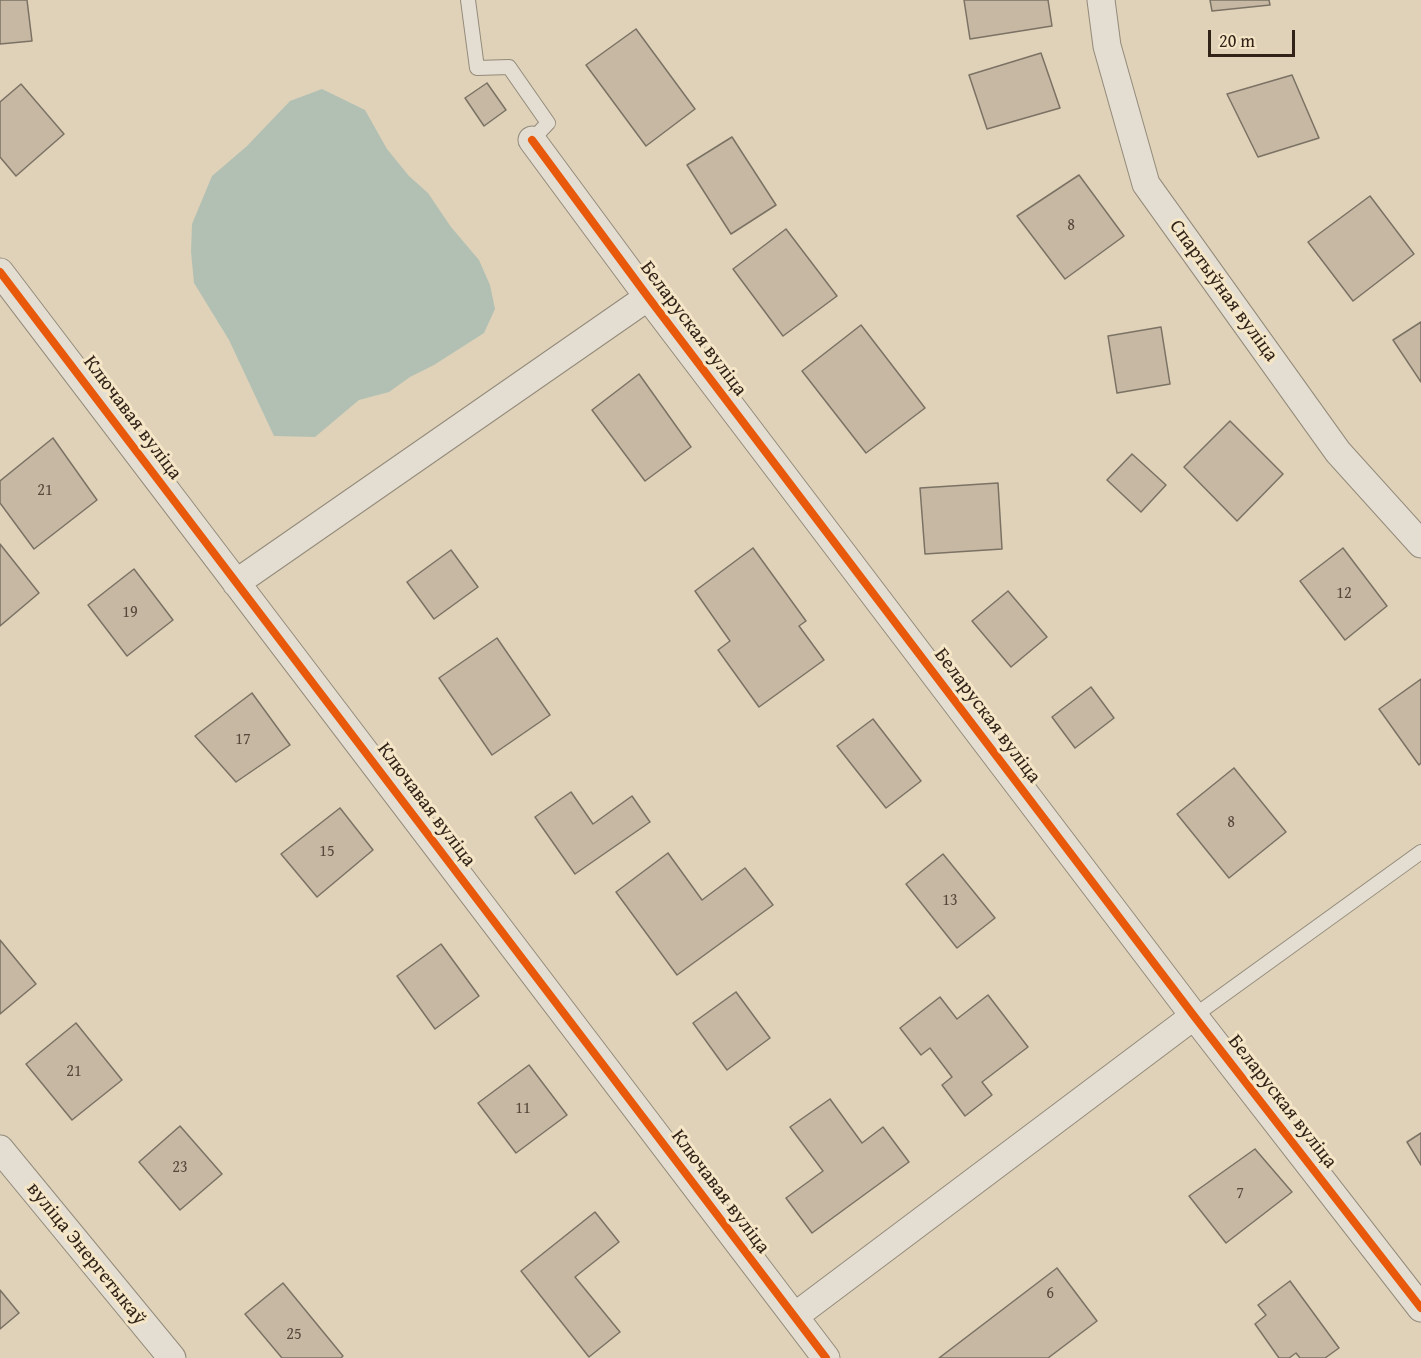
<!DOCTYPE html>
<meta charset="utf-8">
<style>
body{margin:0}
#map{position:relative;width:1421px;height:1358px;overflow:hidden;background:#dfd2b8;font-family:"Gentium Book Plus",serif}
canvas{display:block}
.scale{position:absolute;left:1208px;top:30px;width:87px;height:27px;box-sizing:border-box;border:3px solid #312318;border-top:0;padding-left:8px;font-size:18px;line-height:21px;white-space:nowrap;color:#312318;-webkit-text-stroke:4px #f4e6c7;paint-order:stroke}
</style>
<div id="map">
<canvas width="1421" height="1358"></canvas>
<div class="scale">20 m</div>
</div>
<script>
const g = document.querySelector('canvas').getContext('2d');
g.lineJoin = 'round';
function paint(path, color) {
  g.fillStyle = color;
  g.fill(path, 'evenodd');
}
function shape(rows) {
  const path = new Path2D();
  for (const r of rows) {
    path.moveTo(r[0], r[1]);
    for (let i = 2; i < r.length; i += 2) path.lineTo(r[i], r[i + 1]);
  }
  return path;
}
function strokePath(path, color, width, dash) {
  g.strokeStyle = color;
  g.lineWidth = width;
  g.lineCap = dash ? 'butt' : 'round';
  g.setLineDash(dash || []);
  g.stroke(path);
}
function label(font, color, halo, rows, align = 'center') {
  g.font = font + ' "Gentium Book Plus",serif';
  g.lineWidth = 6;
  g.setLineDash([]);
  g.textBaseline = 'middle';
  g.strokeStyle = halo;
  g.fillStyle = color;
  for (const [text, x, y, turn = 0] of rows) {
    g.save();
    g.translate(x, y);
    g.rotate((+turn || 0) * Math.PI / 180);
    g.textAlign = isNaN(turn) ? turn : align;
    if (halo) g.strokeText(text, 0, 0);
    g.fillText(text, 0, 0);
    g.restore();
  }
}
const water = shape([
 [322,89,365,110,387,149,409,176,428,193,451,227,479,260,490,285,495,309,484,333,434,365,410,377,389,392,359,400,315,437,274,436,229,340,194,283,191,252,192,224,212,176,247,146,290,101]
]);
const building = shape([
 [0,0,27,0,32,41,0,44,0,0],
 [964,0,1048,0,1052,26,970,39,964,0],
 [1210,0,1269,0,1270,5,1212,11,1210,0],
 [636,29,695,109,646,146,586,65,636,29],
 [1041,53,1060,108,987,129,969,75,1041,53],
 [1292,75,1319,138,1258,157,1227,94,1292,75],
 [487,83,506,110,484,126,465,98,487,83],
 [21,84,64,134,16,176,0,157,0,102,21,84],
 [732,137,776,205,731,234,687,165,732,137],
 [1079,175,1124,236,1065,279,1017,216,1079,175],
 [1370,196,1414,254,1353,301,1308,242,1370,196],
 [786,229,837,296,783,336,733,269,786,229],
 [1421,322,1421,382,1393,340,1421,322],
 [861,325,925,408,866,453,802,371,861,325],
 [1161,327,1170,384,1117,393,1108,336,1161,327],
 [639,374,691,447,645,481,592,410,639,374],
 [1230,421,1283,474,1237,521,1184,467,1230,421],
 [53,438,97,500,34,549,0,503,0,481,53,438],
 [1132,454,1166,485,1141,512,1107,480,1132,454],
 [998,483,1002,549,925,554,920,488,998,483],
 [0,544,39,593,0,626,0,544],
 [753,548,806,621,799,626,824,660,759,707,718,650,730,641,695,591,753,548],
 [1343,548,1387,606,1345,640,1300,581,1343,548],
 [451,550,478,587,434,619,407,582,451,550],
 [134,569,173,620,127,656,88,605,134,569],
 [1008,591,1047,637,1011,667,972,621,1008,591],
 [497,638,550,715,492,755,439,678,497,638],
 [1421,679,1421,763,1419,765,1379,709,1421,679],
 [1091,687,1114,718,1075,748,1052,717,1091,687],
 [252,693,290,745,236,782,195,736,252,693],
 [873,719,921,781,886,808,837,746,873,719],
 [1234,768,1286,832,1229,878,1177,814,1234,768],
 [571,792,593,824,632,796,650,822,575,874,535,817,571,792],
 [340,808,373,850,317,897,281,854,340,808],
 [668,853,702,900,745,868,773,905,677,975,616,892,668,853],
 [943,854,995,918,957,948,906,884,943,854],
 [0,940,36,984,0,1014,0,940],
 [441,944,479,996,435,1029,397,976,441,944],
 [736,992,770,1038,727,1070,693,1023,736,992],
 [988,995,1028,1047,982,1082,992,1095,965,1116,942,1085,952,1077,930,1048,921,1055,900,1028,940,997,957,1019,988,995],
 [76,1023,122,1080,72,1120,26,1064,76,1023],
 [529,1065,567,1115,516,1153,478,1103,529,1065],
 [830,1099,862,1143,883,1127,909,1162,812,1233,786,1198,823,1171,790,1127,830,1099],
 [180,1126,222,1174,180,1210,139,1162,180,1126],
 [1421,1133,1421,1165,1407,1142,1421,1133],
 [1255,1149,1292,1192,1226,1243,1189,1196,1255,1149],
 [595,1212,619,1242,575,1277,620,1332,589,1357,521,1271,595,1212],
 [1057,1268,1097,1321,1048,1358,939,1358,1057,1268],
 [1290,1281,1339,1348,1325,1358,1300,1358,1296,1353,1289,1358,1279,1358,1255,1324,1266,1315,1258,1305,1290,1281],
 [283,1283,343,1356,341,1358,282,1358,245,1314,283,1283],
 [0,1290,19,1313,0,1329,0,1290]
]);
const lane = shape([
 [468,0,477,68,509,67,548,123,532,140],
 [1194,1016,1421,852]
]);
const street = shape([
 [1101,0,1107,46,1146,184,1338,452,1421,544],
 [532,140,648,297,1194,1016,1421,1308],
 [0,272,826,1358],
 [236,583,648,297],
 [0,1149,172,1358],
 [795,1316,1194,1016]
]);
const cycleway = shape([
 [532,140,648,297,1194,1016,1421,1308],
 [0,272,826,1358]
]);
const numberNames = [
 ["8",1071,226],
 ["21",45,491],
 ["12",1344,594],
 ["19",130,613],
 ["17",243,740],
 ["8",1231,823],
 ["15",327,852],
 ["13",950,901],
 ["21",74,1072],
 ["11",523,1109],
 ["23",180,1168],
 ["7",1240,1194],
 ["6",1050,1294],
 ["25",294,1335]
];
const streetNames = [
 ["Спартыўная вуліца",1223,291,54],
 ["Беларуская вуліца",693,329,53],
 ["Ключавая вуліца",132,418,53],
 ["Беларуская вуліца",987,716,53],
 ["Ключавая вуліца",426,805,53],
 ["Беларуская вуліца",1282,1102,52],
 ["Ключавая вуліца",720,1192,53],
 ["вуліца Энергетыкаў",86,1254,51]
];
paint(water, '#b2c0b4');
paint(building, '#c7b8a3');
strokePath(building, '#7b7264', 1.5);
strokePath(lane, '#938a7a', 16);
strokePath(street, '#938a7a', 29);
strokePath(lane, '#e4ded2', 14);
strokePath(street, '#e4ded2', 27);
strokePath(cycleway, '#e8590c', 8);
label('16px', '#56483b', null, numberNames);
label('20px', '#312318', '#f4e6c7', streetNames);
</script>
